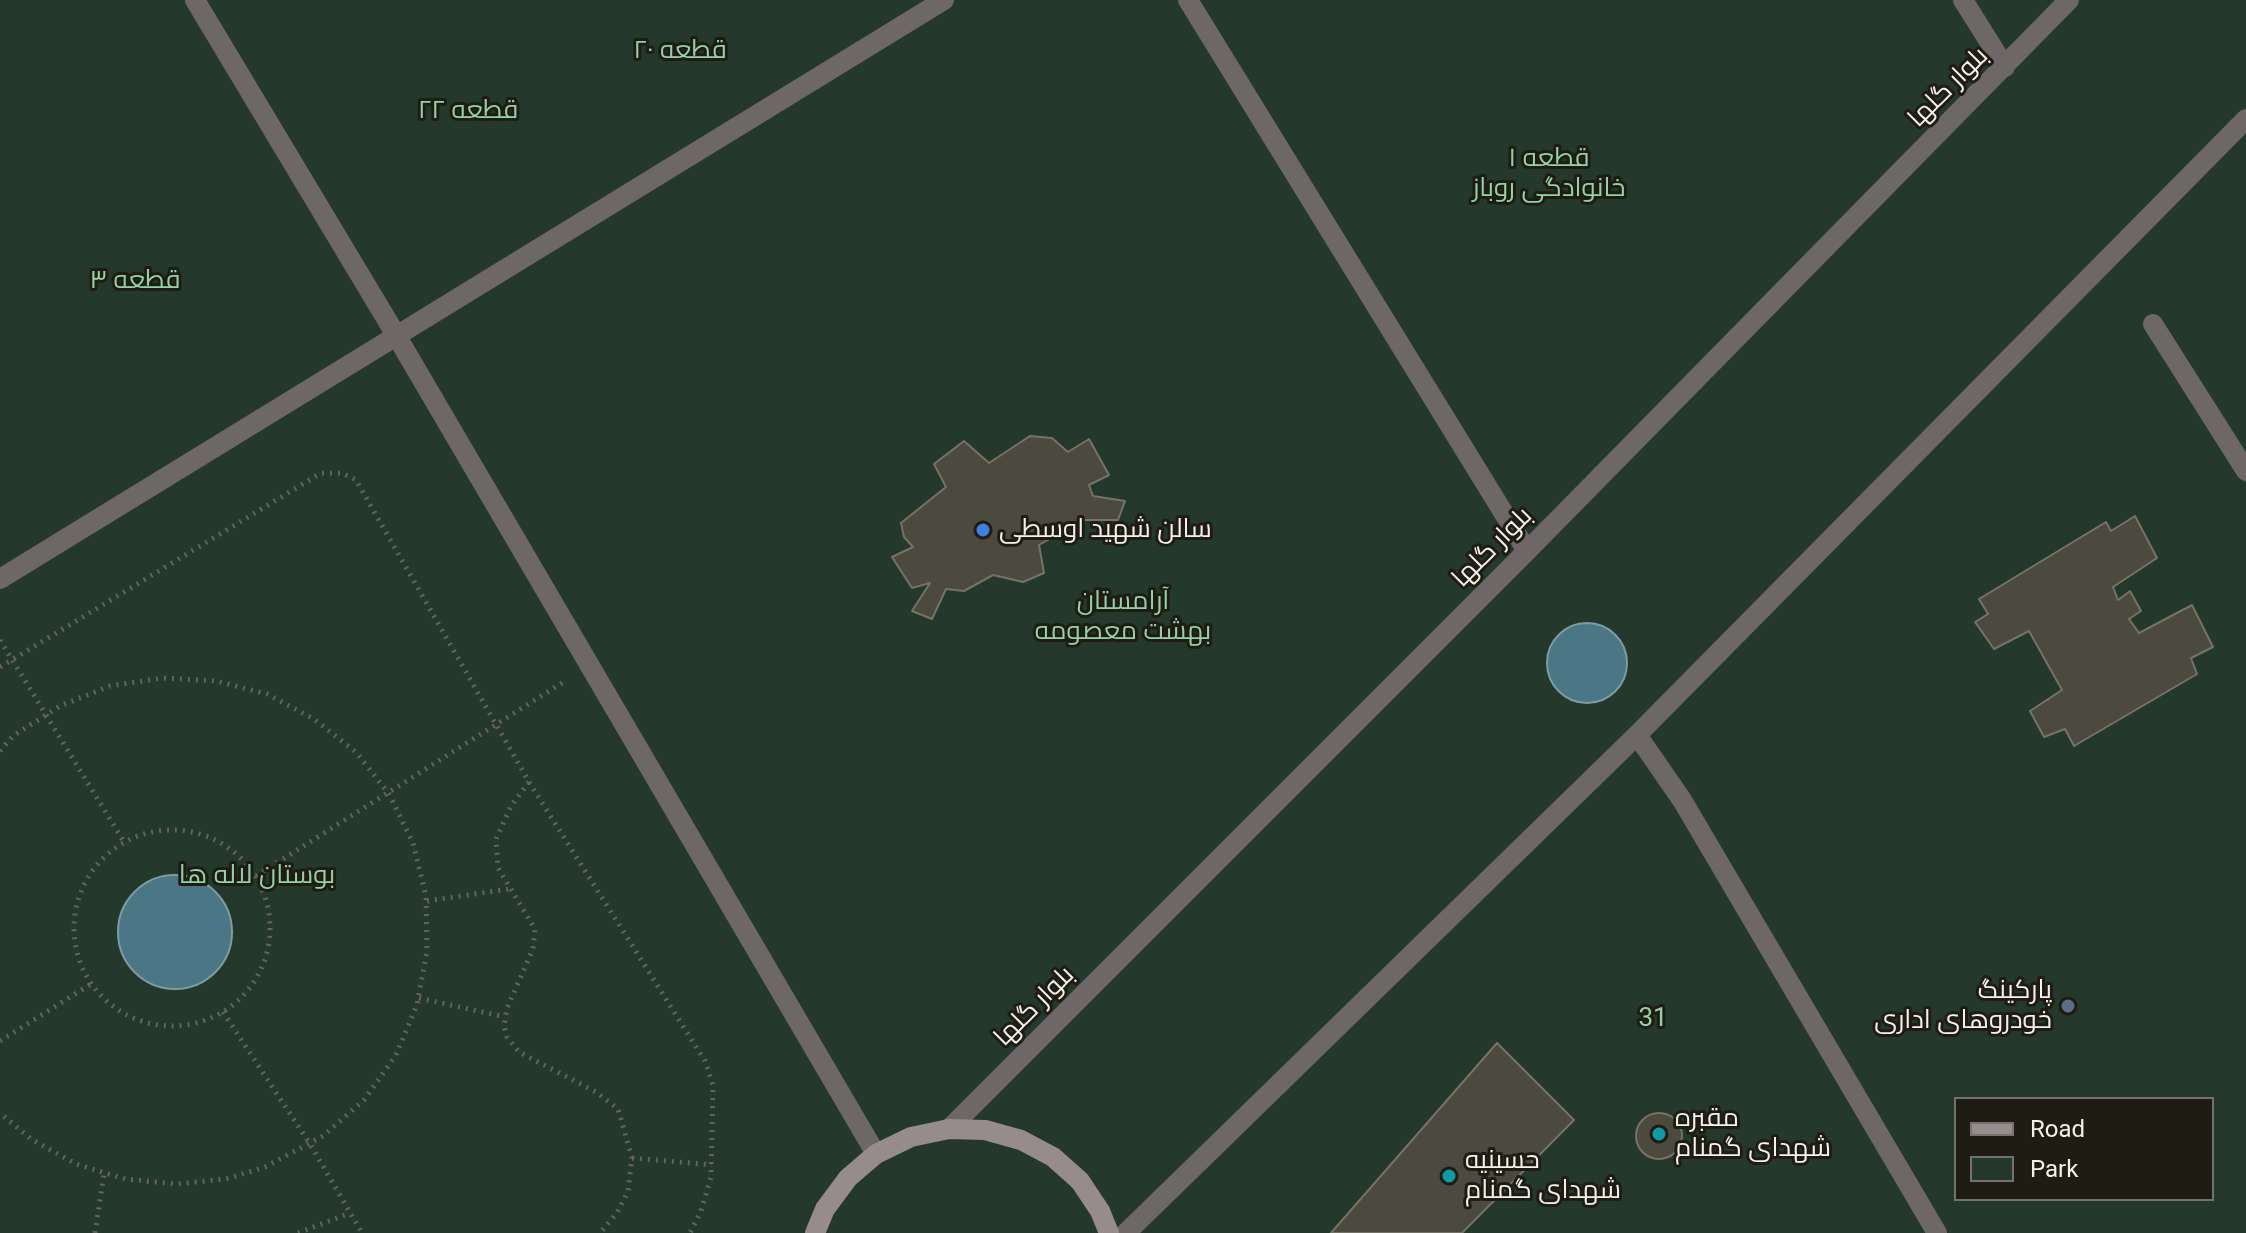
<!DOCTYPE html>
<meta charset="utf-8">
<style>
body{margin:0}
#map{position:relative;width:2246px;height:1233px;overflow:hidden;background:#29261c;font-family:Roboto,sans-serif}
canvas{display:block}
.legend{position:absolute;left:1954px;top:1097px;width:260px;height:104px;box-sizing:border-box;background:#1f1d13;border:2px solid #747269;margin:0;padding:10px 14px;list-style:none;font-size:24px;color:#f3f1ea}
.legend li{display:flex;align-items:center;gap:16px;height:40px}
.legend b{width:40px;border:2px solid #747269}
</style>
<div id="map">
<canvas width="2246" height="1233"></canvas>
<ul class="legend">
<li><b style="height:10px;background:#978c8d"></b>Road</li>
<li><b style="height:22px;background:#24392c"></b>Park</li>
</ul>
</div>
<script>
const g = document.querySelector('canvas').getContext('2d');
g.lineJoin = 'round';
function paint(path, color) {
  g.fillStyle = color;
  g.fill(path, 'evenodd');
}
function shape(rows) {
  const path = new Path2D();
  for (const r of rows) {
    if (r.length === 3) {
      path.moveTo(r[0] + r[2], r[1]);
      path.arc(r[0], r[1], r[2], 0, 2 * Math.PI);
      continue;
    }
    path.moveTo(r[0], r[1]);
    for (let i = 2; i < r.length; i += 2) path.lineTo(r[i], r[i + 1]);
  }
  return path;
}
function strokePath(path, color, width, dash) {
  g.strokeStyle = color;
  g.lineWidth = width;
  g.lineCap = dash ? 'butt' : 'round';
  g.setLineDash(dash || []);
  g.stroke(path);
}
function label(font, color, halo, rows, align = 'center') {
  g.font = font + ' Roboto,Cairo,sans-serif';
  g.lineWidth = 6;
  g.setLineDash([]);
  g.textBaseline = 'middle';
  g.strokeStyle = halo;
  g.fillStyle = color;
  for (const [text, x, y, turn = 0] of rows) {
    g.save();
    g.translate(x, y);
    g.rotate((+turn || 0) * Math.PI / 180);
    g.textAlign = isNaN(turn) ? turn : align;
    if (halo) g.strokeText(text, 0, 0);
    g.fillText(text, 0, 0);
    g.restore();
  }
}
const green = shape([
 [0,0,2246,0,2246,1233,0,1233],
 [1956,1099,2212,1099,2212,1199,1956,1199]
]);
const water = shape([
 [1587,663,40],
 [175,932,57]
]);
const building = shape([
 [1030,436,1052,438,1068,452,1089,439,1109,475,1089,485,1093,496,1125,501,1118,520,1083,520,1039,545,1044,573,1023,582,993,575,964,591,946,589,932,619,912,611,930,583,912,588,892,557,913,547,904,537,901,523,946,487,934,464,964,441,989,463,1030,436],
 [2135,516,2157,558,2113,587,2118,600,2130,591,2141,611,2129,619,2139,633,2192,605,2213,647,2191,658,2197,674,2074,746,2065,729,2044,737,2030,711,2062,690,2029,631,1994,649,1975,622,1988,614,1979,599,2106,522,2111,531,2135,516],
 [1497,1043,1574,1120,1462,1233,1331,1233,1497,1043],
 [1659,1136,23]
]);
const path = shape([
 [0,640,124,842],
 [0,667,321,473,342,473,356,480,529,782,705,1061,713,1085,711,1177,701,1211,690,1233],
 [0,751,13,736,60,706,110,686,163,678,216,681,267,694,314,719,356,752,389,794,413,843,426,896,427,951,417,1005,396,1055,364,1100,323,1136,265,1167,226,1179,176,1184,125,1179,76,1164,31,1139,0,1113],
 [529,782,511,806,496,839,498,868,535,929,533,949,507,1008,504,1026,507,1037,519,1052,596,1092,618,1109,632,1158,628,1191,617,1213,600,1233],
 [172,928,98],
 [256,876,565,681],
 [427,901,509,889],
 [419,998,505,1017],
 [223,1012,310,1144,362,1233],
 [0,1041,91,984],
 [632,1158,712,1165],
 [95,1233,104,1173],
 [298,1233,350,1213]
]);
const lane = shape([
 [195,0,396,335,876,1154],
 [1188,0,1527,551],
 [1963,0,2005,67],
 [2153,324,2246,471],
 [0,579,944,0],
 [1637,735,1682,800,1937,1233],
 [949,1129,1527,551,2069,0],
 [1126,1233,1637,735,2246,119]
]);
const secondary = shape([
 [815,1233,825,1209,848,1178,876,1154,911,1137,949,1129,985,1130,1021,1140,1053,1157,1080,1181,1100,1211,1109,1233]
]);
const markers = [
 [983,530,8,"#3f7fe0"],
 [2068,1006,8,"#5c6f8a"],
 [1659,1134,8,"#0f9aa8"],
 [1449,1176,8,"#0f9aa8"]
];
const parkNames = [
 ["قطعه ۲۰",680,51],
 ["قطعه ۲۲",468,111],
 ["قطعه ۱",1549,159],
 ["خانوادگی روباز",1549,189],
 ["قطعه ۳",135,281],
 ["آرامستان",1123,602],
 ["بهشت معصومه",1123,632],
 ["بوستان لاله ها",257,876],
 ["31",1653,1019]
];
const streetNames = [
 ["بلوار گلها",1949,88,-45],
 ["بلوار گلها",1493,548,-45],
 ["بلوار گلها",1035,1007,-45]
];
const poiNames = [
 ["سالن شهید اوسطی",999,530],
 ["پارکینگ",2052,991,"right"],
 ["خودروهای اداری",2052,1021,"right"],
 ["مقبره",1675,1119],
 ["شهدای گمنام",1675,1149],
 ["حسینیه",1465,1161],
 ["شهدای گمنام",1465,1191]
];
paint(green, '#24392c');
paint(water, '#4a7685');
strokePath(water, '#7d9ba3', 2);
paint(building, '#4c493e');
strokePath(building, '#757266', 2);
strokePath(path, '#66635a', 5, [2, 6]);
strokePath(lane, '#6e6768', 20);
strokePath(secondary, '#978c8d', 20);
for (const [x, y, r, color] of markers) {
  const dot = new Path2D();
  dot.arc(x, y, r, 0, 2 * Math.PI);
  g.fillStyle = color;
  g.fill(dot);
  strokePath(dot, '#1f1d13', 3);
}
label('26px', '#94d0a8', '#1f1d13', parkNames);
label('26px', '#f3f1ea', '#1f1d13', streetNames);
label('26px', '#f3f1ea', '#1f1d13', poiNames, 'left');
</script>
